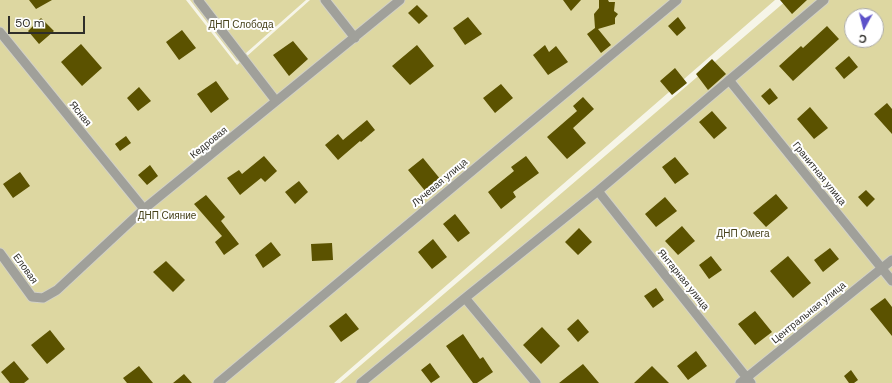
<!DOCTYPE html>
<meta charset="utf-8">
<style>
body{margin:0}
#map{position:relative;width:892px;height:383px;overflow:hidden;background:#f6f5e8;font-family:"DM Sans",sans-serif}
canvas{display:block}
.north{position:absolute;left:844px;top:8px;width:40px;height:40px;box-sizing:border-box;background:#fff;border:1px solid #acaba9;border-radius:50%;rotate:187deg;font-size:11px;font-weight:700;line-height:16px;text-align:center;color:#2f2e29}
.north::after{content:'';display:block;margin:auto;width:14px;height:18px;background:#5c51c9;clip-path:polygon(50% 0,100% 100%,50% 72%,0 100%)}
.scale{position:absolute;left:8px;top:16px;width:77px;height:18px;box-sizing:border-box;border:2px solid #2f2e29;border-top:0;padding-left:5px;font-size:12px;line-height:14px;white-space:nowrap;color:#2f2e29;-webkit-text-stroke:3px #fff;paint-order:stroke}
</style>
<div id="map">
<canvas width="892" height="383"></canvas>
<div class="north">С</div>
<div class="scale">50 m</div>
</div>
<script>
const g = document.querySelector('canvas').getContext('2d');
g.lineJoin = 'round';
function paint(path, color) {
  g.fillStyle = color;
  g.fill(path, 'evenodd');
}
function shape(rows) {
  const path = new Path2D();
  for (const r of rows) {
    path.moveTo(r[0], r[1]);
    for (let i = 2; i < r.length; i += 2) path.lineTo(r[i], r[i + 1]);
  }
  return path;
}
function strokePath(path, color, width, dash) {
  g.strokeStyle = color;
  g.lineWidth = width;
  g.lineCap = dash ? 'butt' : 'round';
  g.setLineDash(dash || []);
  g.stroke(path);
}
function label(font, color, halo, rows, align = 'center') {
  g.font = font + ' "DM Sans",sans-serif';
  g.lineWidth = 4;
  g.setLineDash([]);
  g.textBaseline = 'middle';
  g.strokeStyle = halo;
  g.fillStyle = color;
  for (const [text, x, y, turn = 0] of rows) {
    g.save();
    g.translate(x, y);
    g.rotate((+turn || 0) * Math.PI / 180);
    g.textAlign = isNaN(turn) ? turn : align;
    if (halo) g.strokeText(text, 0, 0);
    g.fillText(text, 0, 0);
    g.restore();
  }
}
const green = shape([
 [0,0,186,0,237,65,310,0,775,0,334,383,0,383],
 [190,0,306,0,237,61],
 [787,0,892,0,892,383,340,383],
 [852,16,876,16,876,40,852,40]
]);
const building = shape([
 [29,0,52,0,36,9],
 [563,0,581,0,571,11],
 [599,0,608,0,609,2,615,2,614,11,618,14,615,18,615,24,598,29,611,45,601,53,587,34,595,28,594,14,599,8],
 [780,0,807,0,792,14],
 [417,5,428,16,419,24,408,13],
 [468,17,482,34,465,45,453,28],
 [678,17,686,28,677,36,668,26],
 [41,18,54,31,39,44,28,31],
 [827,26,839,39,793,81,779,66,801,46,803,48],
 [182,30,196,48,179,60,166,42],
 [293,41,308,59,289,76,273,55],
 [81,44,102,68,82,86,61,62],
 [417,45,434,66,410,85,392,66],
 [545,45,549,52,556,46,568,62,548,75,533,55],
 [849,56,858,67,844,79,835,68],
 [712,59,726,74,708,90,696,74],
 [675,68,687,83,672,95,660,81],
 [216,81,229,99,211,113,197,94],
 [501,84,513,98,495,113,483,98],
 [139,87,151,101,138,111,127,98],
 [770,88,778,98,769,105,761,96],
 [583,97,594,109,573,128,586,143,567,159,547,137,577,111,573,106],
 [887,103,892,109,892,134,874,114],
 [810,107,828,128,814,139,797,119],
 [712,111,727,128,714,139,699,122],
 [367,120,375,130,361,142,360,141,338,160,325,145,338,134,343,140],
 [126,136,131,143,120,151,115,144],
 [264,156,277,171,265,182,261,178,240,195,227,178,239,170,242,174],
 [526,156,539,173,513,192,516,197,501,209,488,192,514,171,511,167],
 [675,157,689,174,675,184,662,167],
 [423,158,441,180,426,192,408,170],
 [150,165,158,176,147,185,138,175],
 [20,172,30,186,13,198,3,184],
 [299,181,308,192,295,204,285,192],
 [866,190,875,199,867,207,858,197],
 [776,194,788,208,766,227,753,213],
 [206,195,225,217,221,221,239,244,224,255,215,242,222,236,194,204],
 [665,197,677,211,656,227,645,214],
 [455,214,470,233,458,242,443,224],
 [682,226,695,241,678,255,665,241],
 [579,228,592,242,578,255,565,242],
 [433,239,447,257,432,269,418,252],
 [271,242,281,255,263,268,255,255],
 [332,243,333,260,312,261,311,244],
 [830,248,839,259,823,272,814,260],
 [711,256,722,270,709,279,699,265],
 [788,256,811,283,793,298,770,271],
 [166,261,185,280,173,292,153,272],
 [656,288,664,300,653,308,644,296],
 [885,298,892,307,892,336,870,309],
 [755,311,772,332,755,345,738,324],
 [346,313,359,329,341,342,329,326],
 [578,319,589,332,578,342,567,329],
 [542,327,560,346,541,364,523,345],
 [50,330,65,349,47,364,31,345],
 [463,334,480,359,483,357,493,372,477,383,473,383,446,346],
 [696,351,707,366,688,380,677,366],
 [14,361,29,379,24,383,10,383,1,372],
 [430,363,440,377,431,383,421,370],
 [583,364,599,383,559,383],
 [139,366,153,383,127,383,123,378],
 [652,366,669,383,634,383],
 [851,370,858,380,854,383,849,383,844,376],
 [184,374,192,383,173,383]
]);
const street = shape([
 [198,0,276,101],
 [325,0,355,38],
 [0,32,144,209],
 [729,80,892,281],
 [598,191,751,383],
 [0,253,32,297,43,298,57,290,144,209,400,0],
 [465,298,536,383],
 [218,383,677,0],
 [361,383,465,298,598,191,824,0],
 [740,383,892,260]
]);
const parkNames = [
 ["ДНП Слобода",241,25],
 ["ДНП Сияние",167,216],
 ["ДНП Омега",743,234]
];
const streetNames = [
 ["Ясная",80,114,51],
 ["Кедровая",209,143,-39],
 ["Гранитная улица",819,174,51],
 ["Лучевая улица",440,183,-40],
 ["Еловая",25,269,54],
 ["Янтарная улица",683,280,51],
 ["Центральная улица",809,313,-39]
];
paint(green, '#ddd7a1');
paint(building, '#5b5200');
strokePath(street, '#d2d1c6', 11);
strokePath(street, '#a0a09a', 9);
label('10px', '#47421b', '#fff', parkNames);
label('10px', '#2f2e29', '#fff', streetNames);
</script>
